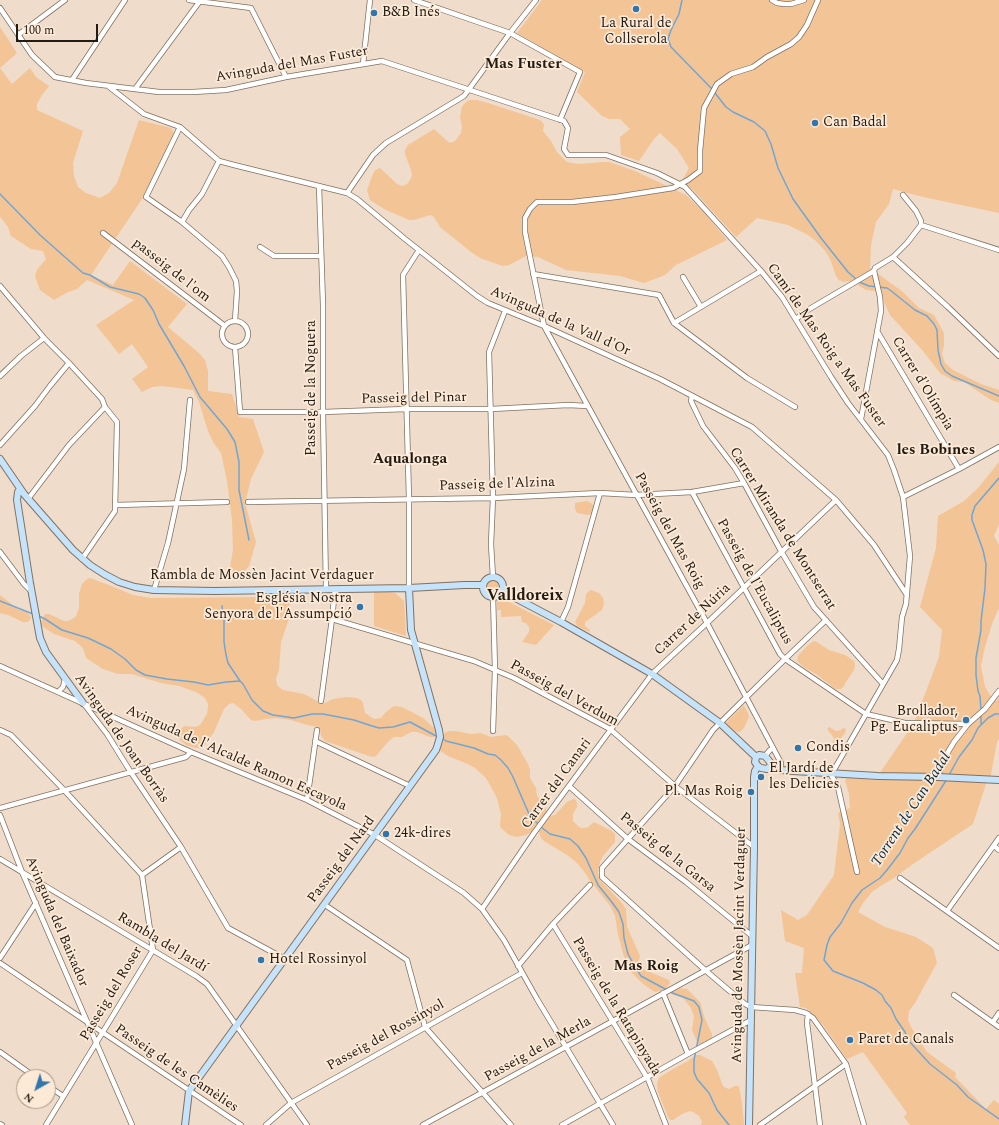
<!DOCTYPE html>
<meta charset="utf-8">
<style>
body{margin:0}
#map{position:relative;width:999px;height:1125px;overflow:hidden;background:#efdcca;font-family:Spectral,serif}
canvas{display:block}
.north{position:absolute;left:16px;top:1069px;width:40px;height:40px;box-sizing:border-box;background:#fcead7;border:1px solid #a49789;border-radius:50%;rotate:219deg;font-size:11px;font-weight:700;line-height:16px;text-align:center;color:#211b14}
.north::after{content:'';display:block;margin:auto;width:14px;height:18px;background:#3275ab;clip-path:polygon(50% 0,100% 100%,50% 72%,0 100%)}
.scale{position:absolute;left:16px;top:24px;width:82px;height:18px;box-sizing:border-box;border:2px solid #211b14;border-top:0;padding-left:5px;font-size:12px;line-height:14px;white-space:nowrap;color:#211b14;-webkit-text-stroke:3px #fcead7;paint-order:stroke}
</style>
<div id="map">
<canvas width="999" height="1125"></canvas>
<div class="north">N</div>
<div class="scale">100 m</div>
</div>
<script>
const g = document.querySelector('canvas').getContext('2d');
g.lineJoin = 'round';
function paint(path, color) {
  g.fillStyle = color;
  g.fill(path, 'evenodd');
}
function shape(rows) {
  const path = new Path2D();
  for (const r of rows) {
    if (r.length === 3) {
      path.moveTo(r[0] + r[2], r[1]);
      path.arc(r[0], r[1], r[2], 0, 2 * Math.PI);
      continue;
    }
    path.moveTo(r[0], r[1]);
    for (let i = 2; i < r.length; i += 2) path.lineTo(r[i], r[i + 1]);
  }
  return path;
}
function strokePath(path, color, width, dash) {
  g.strokeStyle = color;
  g.lineWidth = width;
  g.lineCap = dash ? 'butt' : 'round';
  g.setLineDash(dash || []);
  g.stroke(path);
}
function label(font, color, halo, rows, align = 'center') {
  g.font = font + ' Spectral,serif';
  g.lineWidth = 3.5;
  g.setLineDash([]);
  g.textBaseline = 'middle';
  g.strokeStyle = halo;
  g.fillStyle = color;
  for (const [text, x, y, turn = 0] of rows) {
    g.save();
    g.translate(x, y);
    g.rotate((+turn || 0) * Math.PI / 180);
    g.textAlign = isNaN(turn) ? turn : align;
    if (halo) g.strokeText(text, 0, 0);
    g.fillText(text, 0, 0);
    g.restore();
  }
}
const green = shape([
 [542,0,999,0,999,213,923,197,893,189,889,204,876,222,871,245,870,268,903,292,919,308,934,315,944,333,944,345,942,354,945,363,953,370,981,384,999,390,999,403,991,400,964,382,954,381,940,373,923,351,890,315,884,302,882,292,866,290,853,282,848,281,844,282,839,280,836,276,831,261,826,252,816,241,808,235,788,225,757,218,736,237,693,190,681,182,689,168,677,149,660,133,654,139,639,161,621,155,620,137,630,129,620,119,609,119,602,116,577,92,585,72,517,33],
 [0,27,17,53,0,68,12,84,30,68,36,77,49,86,42,95,37,104,37,110,83,131,73,163,74,176,78,187,86,193,100,198,109,193,117,183,139,120,171,128,174,133,142,199,91,275,113,285,130,261,187,304,168,327,200,354,205,360,208,371,208,391,232,394,239,417,253,419,264,452,251,479,245,503,256,542,249,566,240,576,229,574,233,550,232,520,227,481,221,453,213,442,208,431,199,402,193,390,162,386,152,387,142,392,132,379,148,367,132,344,119,354,96,325,134,300,87,280,77,289,68,292,54,300,40,290,35,276,37,270,46,259,43,251,31,249,11,236,8,227,0,217],
 [469,100,477,100,488,103,540,120,544,124,543,131,551,141,557,152,567,162,578,164,604,162,609,162,635,171,686,195,703,211,727,240,676,265,665,275,644,283,620,276,566,270,538,257,526,256,509,265,503,266,497,264,480,258,471,252,440,227,434,217,430,215,414,220,409,220,384,209,370,200,367,190,373,174,375,170,380,168,397,184,402,186,407,184,410,180,412,175,411,170,405,154,405,150,408,145,413,142,434,129,446,140,450,143,455,141,461,133,462,127,460,117,462,107,465,103],
 [999,462,999,524,994,536,999,545,999,608,993,621,985,647,981,666,985,687,992,698,996,701,999,698,999,739,997,742,990,780,986,784,973,824,913,864,894,878,879,887,872,892,863,903,858,912,885,927,916,937,933,948,937,963,915,1003,909,1011,908,1020,911,1027,927,1052,956,1073,955,1077,986,1109,994,1100,999,1104,999,1125,910,1125,904,1117,907,1113,863,1052,847,1059,823,1025,813,1014,806,1008,800,1007,795,973,802,973,804,948,785,941,781,910,798,920,807,915,834,875,840,824,838,813,850,808,849,794,845,780,847,778,875,780,914,723,939,657,942,630,920,607,936,548,938,516,964,501,978,488],
 [587,501,591,503,594,506,594,510,591,514,588,515,577,513,575,509,575,503],
 [90,578,109,585,133,595,151,598,264,597,283,599,289,603,290,611,290,616,281,642,279,670,276,678,277,685,279,687,283,690,304,694,323,704,333,699,340,698,346,697,357,698,361,700,363,703,365,713,374,719,381,718,385,713,394,706,402,707,423,718,434,728,436,731,436,735,434,737,430,737,417,732,411,732,402,737,394,737,391,739,386,744,376,756,373,757,369,756,325,741,321,736,320,729,318,727,307,725,291,720,276,718,266,719,255,721,251,720,241,709,233,703,229,704,224,709,214,732,206,744,200,748,196,748,186,745,180,740,177,734,182,728,185,726,196,727,200,725,202,722,207,714,208,707,208,704,205,698,196,692,179,686,161,683,132,674,118,674,103,669,86,658,83,648,75,641,54,634,43,627,41,624,42,620,45,614,49,614,64,621,68,621,74,618,76,616,79,608,79,594,82,584,87,579],
 [493,586,6],
 [374,589,395,593,404,601,406,636,374,626],
 [591,590,599,593,603,598,604,604,602,610,585,622,585,626,590,630,589,632,577,626,575,622,585,603,586,594,589,591],
 [0,595,19,610,27,612,31,617,30,620,27,622,23,622,8,615,0,613],
 [501,599,503,599,554,625,536,645,522,642,529,632,529,627,526,623,522,622,521,616,501,617,501,610,497,610,497,601],
 [815,641,829,650,845,655,854,661,855,665,854,670,846,682,844,686,841,689,836,689,834,688,816,674,805,668,797,661,798,656,806,647,812,642],
 [743,706,744,706,747,711,749,717,744,728,740,732,738,732,735,731,726,723],
 [829,727,836,731,841,730,843,728,846,729,845,733,835,746,832,745,834,738,827,729],
 [449,731,456,731,471,734,481,733,491,737,506,735,509,737,517,745,528,764,530,770,530,778,536,788,537,796,544,804,548,814,551,816,555,815,567,802,573,799,576,800,577,804,577,807,573,814,573,821,578,826,581,828,585,828,588,827,594,822,612,831,615,834,615,842,603,856,600,862,598,873,600,880,622,903,626,909,627,927,640,956,638,963,640,966,645,970,669,980,670,983,666,989,656,992,653,991,642,983,632,973,624,957,618,934,615,916,611,907,589,879,583,870,576,862,567,855,544,841,541,838,539,832,536,830,533,831,526,835,516,837,509,835,501,828,500,825,501,814,498,802,496,796,486,778,475,768,468,764,448,756,439,750,439,747,441,737,446,732],
 [677,988,687,989,700,1002,705,1019,712,1034,712,1038,710,1041,701,1044,698,1044,692,1030,694,1016,691,1008,683,998,673,995,671,992],
 [696,1055,700,1055,712,1061,717,1070,723,1086,726,1088,729,1089,735,1086,739,1086,742,1103,744,1125,701,1125,702,1122,699,1116,693,1112,690,1111,682,1114,673,1120,670,1120,668,1117,658,1092,657,1084,658,1080,660,1077,675,1068,688,1061]
]);
const stream = shape([
 [682,0,679,14,671,30,668,39,671,47,711,88,726,107,733,112,754,122,765,131,771,144,778,168,793,199,821,238,848,272,856,279],
 [0,194,40,235,83,273,90,275,110,287,139,294,145,298,153,310,159,324,184,366,200,397,227,429,235,442,239,462,239,490,249,540],
 [859,282,869,286,887,288,890,290,915,310,927,316,934,324,937,330,938,350,941,364,945,371,952,376,999,396],
 [0,601,33,614],
 [222,606,224,620,224,642,226,655,228,663,240,681],
 [39,616,45,619,62,630,88,638,111,649,125,659,136,670,145,675,167,679,194,682,208,685,226,682,240,681,243,684,252,700,263,711,273,715,294,718,312,714,323,714,354,720,372,726,379,728,393,727,410,722,436,736],
 [981,711,980,696,978,691,976,675,976,658,981,630,981,621,985,588,986,564,983,550,972,520,972,515,975,506,999,478],
 [981,724,981,714],
 [443,739,446,741,474,748,488,754,495,755,501,760,508,768,513,777,529,814,538,824],
 [949,775,959,757,972,740,978,728,988,718,995,714,999,714],
 [947,779,915,829,908,838,900,853,887,870,880,878,862,890,852,903,841,923,830,937,827,945,824,960,833,971,863,983,876,990,882,995,885,1001,891,1008,896,1019,905,1032,908,1040,930,1064,957,1085,968,1097,999,1119],
 [541,827,550,834,570,839,578,846,586,858,598,885,611,901,619,912,623,924,624,938,628,954,634,965,641,976,667,990],
 [670,992,694,1001,699,1007,702,1020,694,1060,694,1072,697,1079,709,1093,717,1110,729,1125]
]);
const street = shape([
 [189,0,251,8,286,77],
 [414,0,510,33,580,72,560,120],
 [772,0,777,3,784,4,791,4,804,0],
 [0,8,32,55,55,77,86,83,159,92,193,92,226,90,286,77,382,61,564,121,568,128,564,149,568,155,606,155,657,173,685,187,761,271,782,297,831,377,848,403,888,455,894,470,903,497,910,556,906,604,902,617,899,649,897,660,835,768,830,773,838,787,857,872],
 [18,35,65,0],
 [363,64,370,0],
 [72,80,125,0],
 [108,86,144,114,180,127,219,161,234,165,347,193,357,199,405,239,477,296,488,303,544,326,660,379,752,427,836,500,874,545,907,595],
 [135,89,200,1],
 [180,127,146,197,182,222,222,256,229,267,236,281,237,291,235,321],
 [319,186,323,305,323,412,326,589],
 [347,193,373,155,386,143,464,96,510,33,536,0],
 [903,195,916,211,921,221,921,225],
 [182,222,189,210,202,194,219,161],
 [921,225,999,250],
 [103,233,225,326],
 [260,247,274,256,321,256],
 [893,257,948,307,999,356],
 [533,274,659,295,674,323,747,378,795,407],
 [683,277,701,307],
 [0,286,44,338,69,363,102,399,105,407,117,422,115,511,82,559],
 [796,319,806,311,874,271,875,268,893,257,907,243,921,225],
 [235,334,13],
 [674,323,761,271],
 [877,331,959,469],
 [235,347,240,412,323,412,406,409,491,409,568,405,588,406],
 [0,376,21,356,44,338],
 [692,396,691,401,703,426,735,468,744,483,781,551,814,607,883,684],
 [861,419,881,311,880,297,874,271],
 [0,445,35,406,50,386,69,363],
 [692,492,780,654,785,659,866,714,905,723,968,724],
 [903,497,959,469,999,447],
 [28,499,69,445,105,407],
 [248,502,493,498,600,493,636,495,692,492,744,483],
 [116,505,227,502],
 [0,552,24,584,31,591],
 [493,577,491,544,493,498,489,352,505,311],
 [409,588,409,499,403,275,419,250],
 [154,590,168,543,184,469,190,400],
 [493,596,495,670,493,731],
 [332,619,474,661,514,678,610,729,675,786,754,847],
 [826,620,785,659,713,730,675,786,602,868,602,877,705,970,745,1004,751,1007,795,1010,806,1013,813,1018,846,1064,864,1125],
 [561,622,568,607,600,493],
 [0,666,191,752,307,800,375,835,464,893,482,909,504,940,537,999,613,1125],
 [58,692,63,687,65,679],
 [321,701,332,619,335,589],
 [84,704,107,734,130,771,181,847,228,928,285,959],
 [0,730,11,735,64,790,142,875,153,950,46,1125],
 [315,741,410,786],
 [765,756,770,750,773,748],
 [781,770,781,763,707,623,544,326,525,232,525,218,530,209,537,202,572,202,616,197,673,188,688,180,700,171,700,151,704,108,717,84,731,74,753,67,767,57,791,44,799,37,807,25,818,0],
 [938,777,940,770,945,757,954,742,968,724,985,709,999,691],
 [569,786,628,839,686,882,752,936],
 [307,800,317,730],
 [0,808,186,757,191,752],
 [0,815,22,872,132,1125],
 [994,846,999,850],
 [0,859,196,976,207,984,307,1125],
 [142,875,181,847],
 [900,878,999,948],
 [325,905,407,960,425,1027,511,1125],
 [482,909,534,833,652,674,707,623,836,500],
 [947,911,999,838],
 [553,924,648,1079,666,1125],
 [0,958,36,903],
 [0,963,102,1032,241,1125],
 [518,966,553,924,590,885],
 [663,993,688,1054],
 [954,995,999,1027],
 [808,1014,807,1023,820,1125],
 [993,1022,999,1013],
 [0,1052,35,1077],
 [48,1086,63,1096],
 [0,1124,2,1125],
 [266,1125,291,1103,522,973],
 [423,1125,752,945],
 [562,1125,688,1054,751,1020],
 [760,1125,846,1064]
]);
const secondary = shape([
 [0,459,24,494,73,550,90,565,104,574,119,582,135,587,154,590,215,591,409,588,464,585,483,585],
 [20,489,18,492,17,500,30,583,40,638,46,652,83,703],
 [493,587,10],
 [502,591,561,622,652,674,720,723,756,757],
 [756,757,755,762,758,766,761,768,767,769,771,766],
 [756,757,759,755,765,756,770,762,771,766],
 [771,766,781,770,793,771,878,776,938,777,999,780],
 [185,1125,189,1091,410,786,436,750,438,744,440,737,439,730,411,630,409,588],
 [749,1125,754,847,754,777,755,771,758,766]
]);
const markers = [
 [636,9,4,"#3275ab"],
 [374,13,4,"#3275ab"],
 [815,123,4,"#3275ab"],
 [360,607,4,"#3275ab"],
 [966,720,4,"#3275ab"],
 [798,748,4,"#3275ab"],
 [761,777,4,"#3275ab"],
 [751,792,4,"#3275ab"],
 [386,834,4,"#3275ab"],
 [261,960,4,"#3275ab"],
 [850,1040,4,"#3275ab"]
];
const poiNames = [
 ["B&B Inés",382,13],
 ["La Rural de",636,24,"center"],
 ["Collserola",636,40,"center"],
 ["Can Badal",823,123],
 ["Església Nostra",352,599,"right"],
 ["Senyora de l'Assumpció",352,615,"right"],
 ["Brollador,",958,712,"right"],
 ["Pg. Eucaliptus",958,728,"right"],
 ["Condis",806,748],
 ["El Jardí de",769,769],
 ["les Delicies",769,785],
 ["Pl. Mas Roig",743,792,"right"],
 ["24k-dires",394,834],
 ["Hotel Rossinyol",269,960],
 ["Paret de Canals",858,1040]
];
const streetNames = [
 ["Avinguda del Mas Fuster",292,65,-10],
 ["passeig de l'om",171,271,38],
 ["Avinguda de la Vall d'Or",560,322,24],
 ["Camí de Mas Roig a Mas Fuster",826,346,55],
 ["Carrer d'Olímpia",922,384,59],
 ["Passeig de la Noguera",312,388,-90],
 ["Passeig del Pinar",414,399,-1],
 ["Passeig de l'Alzina",497,485,-2],
 ["Carrer Miranda de Montserrat",782,529,58],
 ["Passeig del Mas Roig",669,531,61],
 ["Rambla de Mossèn Jacint Verdaguer",262,576],
 ["Passeig de l'Eucaliptus",754,582,61],
 ["Carrer de Núria",693,620,-43],
 ["Passeig del Verdum",564,694,29],
 ["Avinguda de Joan Borràs",121,739,55],
 ["Avinguda de l'Alcalde Ramon Escayola",236,759,24],
 ["Carrer del Canari",557,784,-54],
 ["Passeig de la Garsa",667,853,39],
 ["Passeig del Nard",342,860,-54],
 ["Avinguda del Baixador",56,922,67],
 ["Rambla del Jardí",162,943,31],
 ["Avinguda de Mossèn Jacint Verdaguer",740,945,-89],
 ["Passeig del Roser",112,994,-59],
 ["Passeig de la Ratapinyada",616,1007,59],
 ["Passeig del Rossinyol",386,1036,-29],
 ["Passeig de la Merla",538,1050,-29],
 ["Passeig de les Camèlies",176,1069,34]
];
const neighbourhoodNames = [
 ["Mas Fuster",523,65],
 ["les Bobines",936,451],
 ["Aqualonga",410,460],
 ["Mas Roig",646,967]
];
const waterNames = [
 ["Torrent de Can Badal",912,810,-57]
];
const quarterNames = [
 ["Valldoreix",525,597]
];
paint(green, '#f3c496');
strokePath(stream, '#71a6d4', 1.5);
strokePath(street, '#817161', 6);
strokePath(secondary, '#817161', 8);
strokePath(street, '#fff', 4.5);
strokePath(secondary, '#c5e4fb', 6);
for (const [x, y, r, color] of markers) {
  const dot = new Path2D();
  dot.arc(x, y, r, 0, 2 * Math.PI);
  g.fillStyle = color;
  g.fill(dot);
  strokePath(dot, '#fcead7', 1.5);
}
label('14px', '#211b14', '#fcead7', poiNames, 'left');
label('14px', '#211b14', '#fcead7', streetNames);
label('bold 15px', '#211b14', '#fcead7', neighbourhoodNames);
label('italic 15px', '#022b4a', '#fcead7', waterNames);
label('bold 16px', '#211b14', '#fcead7', quarterNames);
</script>
